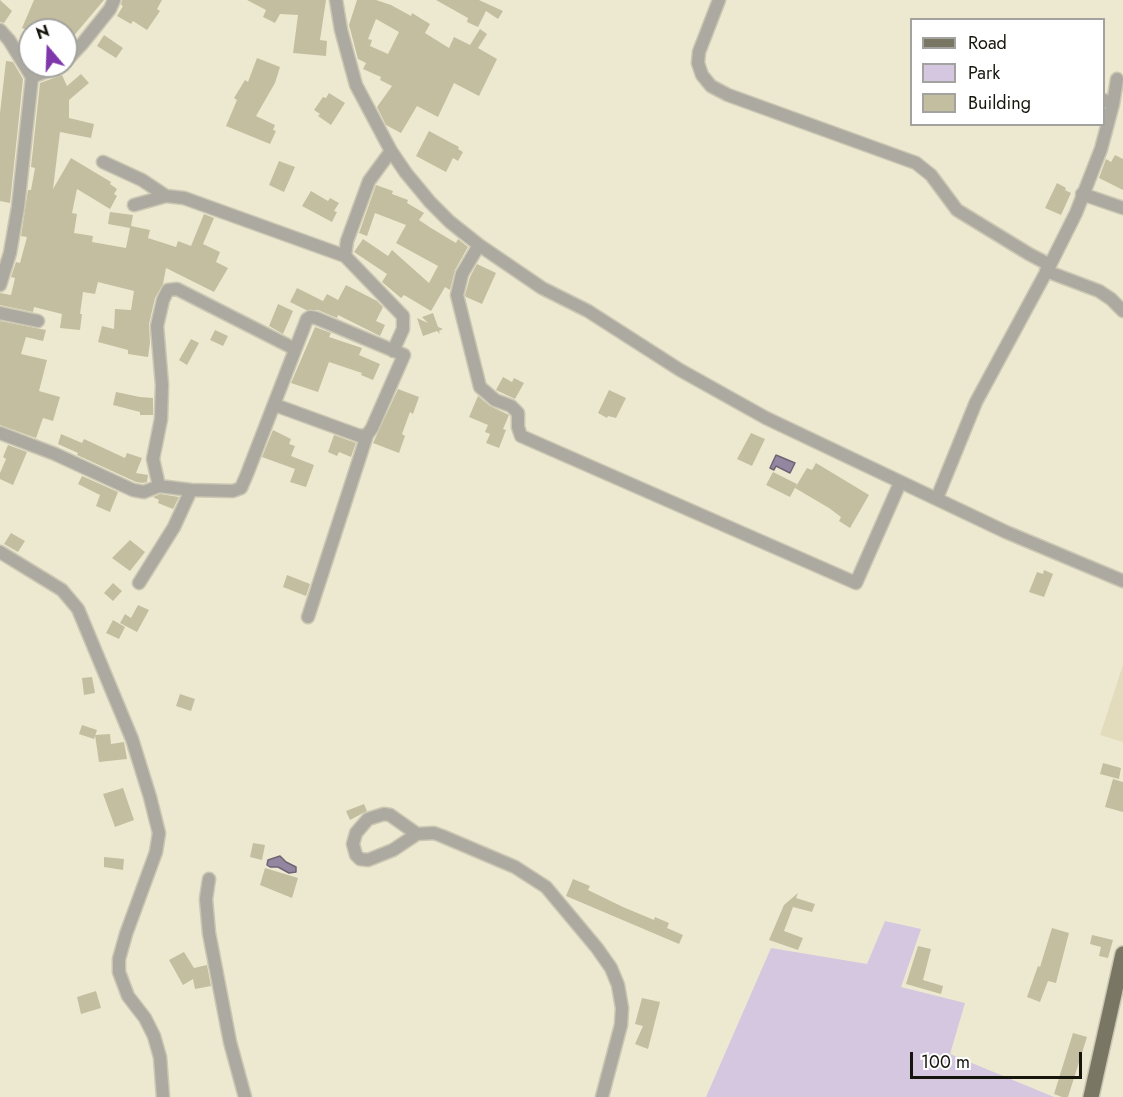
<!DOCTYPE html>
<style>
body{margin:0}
#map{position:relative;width:1123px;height:1097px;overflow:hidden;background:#ede9d1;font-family:Jost,sans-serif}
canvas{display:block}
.legend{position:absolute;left:910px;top:18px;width:195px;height:108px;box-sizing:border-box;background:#fff;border:2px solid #a2a29e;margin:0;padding:8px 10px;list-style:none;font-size:18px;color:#17160d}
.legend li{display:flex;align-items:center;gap:12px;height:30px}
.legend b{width:30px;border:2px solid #a2a29e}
.north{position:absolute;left:18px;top:18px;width:60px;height:60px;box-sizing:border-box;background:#fff;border:2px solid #a2a29e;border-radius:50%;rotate:341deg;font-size:16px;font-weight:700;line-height:24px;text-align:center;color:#17160d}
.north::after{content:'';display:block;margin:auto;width:21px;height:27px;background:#7e38ab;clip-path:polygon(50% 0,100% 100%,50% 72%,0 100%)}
.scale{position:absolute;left:910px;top:1052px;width:172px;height:27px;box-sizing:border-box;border:3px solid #17160d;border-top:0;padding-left:8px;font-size:18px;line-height:21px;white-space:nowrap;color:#17160d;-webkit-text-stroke:4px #fff;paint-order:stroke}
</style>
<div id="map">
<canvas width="1123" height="1097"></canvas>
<ul class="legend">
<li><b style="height:8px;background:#797664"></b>Road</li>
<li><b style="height:16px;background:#d4c7df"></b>Park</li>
<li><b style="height:16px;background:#c4bea0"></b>Building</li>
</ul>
<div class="north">N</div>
<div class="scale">100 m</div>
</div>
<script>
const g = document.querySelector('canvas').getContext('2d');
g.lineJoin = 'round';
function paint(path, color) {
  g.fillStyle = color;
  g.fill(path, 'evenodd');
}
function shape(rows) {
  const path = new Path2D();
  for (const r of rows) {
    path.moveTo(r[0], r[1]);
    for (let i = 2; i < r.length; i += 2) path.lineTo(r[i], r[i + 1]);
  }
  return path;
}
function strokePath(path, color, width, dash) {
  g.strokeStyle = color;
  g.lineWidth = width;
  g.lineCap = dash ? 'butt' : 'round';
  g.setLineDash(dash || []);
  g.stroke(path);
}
const built = shape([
 [1123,665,1123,742,1100,735]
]);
const green = shape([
 [885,921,921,929,901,987,965,1003,950,1054,1054,1097,706,1097,771,948,867,964]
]);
const water = shape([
 [776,455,795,463,790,473,776,466,774,470,770,468,776,455],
 [280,856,286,862,296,867,296,872,289,873,278,867,270,867,267,865,268,860,280,856]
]);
const building = shape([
 [0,0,12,11,4,23,0,22],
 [34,0,104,0,66,45,66,30,28,30,22,28],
 [122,0,162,0,157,9,160,11,147,30,133,21,131,24,117,16,123,6,121,5],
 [247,0,326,0,320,40,327,41,326,56,293,53,298,15,280,14,275,23,263,17,266,10],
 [357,0,376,0,391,5,411,16,412,13,430,24,425,33,449,48,454,37,470,45,480,29,487,34,478,48,497,59,479,96,454,83,438,117,417,106,401,133,386,125,377,107,392,86,380,80,381,77,363,69,366,63,358,59,349,25],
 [376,19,399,32,388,54,370,46,372,40,368,39],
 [436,0,479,0,503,11,498,19,486,11,478,27,467,22,468,18],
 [104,35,123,48,116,58,97,46],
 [257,58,280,67,275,83,256,116,275,125,273,130,276,131,270,144,226,126,237,100,234,98,245,80,248,82],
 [6,61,13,62,23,79,10,203,0,201,0,113],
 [81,74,89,83,69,100,69,118,94,124,91,138,60,132,53,189,71,158,111,182,110,184,117,189,114,194,117,196,110,209,77,189,72,213,77,214,74,233,93,236,92,242,126,248,130,228,108,224,110,212,133,215,131,226,150,230,148,238,176,247,178,241,191,246,204,214,214,218,203,244,220,252,216,262,228,268,214,292,166,268,163,284,155,298,149,324,150,343,148,357,128,354,128,350,98,342,102,326,114,329,115,309,131,310,134,291,98,282,95,294,83,292,80,314,82,314,80,330,60,328,62,314,34,307,33,312,0,305,0,293,11,295,15,278,11,277,16,262,20,263,27,237,21,236,28,190,31,190,35,168,31,167,40,83,62,75,67,86],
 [329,93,345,103,331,125,318,116,320,114,314,110,323,97,326,98],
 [429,131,459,147,458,149,463,152,458,161,453,158,446,172,416,156],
 [1115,155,1123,159,1123,190,1099,178,1106,159,1111,162],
 [279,161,295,167,284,192,269,185],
 [1057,183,1066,188,1065,190,1071,193,1061,215,1045,208],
 [376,185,393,191,392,194,408,200,407,203,424,213,419,220,431,228,456,243,458,239,468,247,455,270,450,290,445,287,431,311,404,295,401,298,382,282,387,274,354,252,363,239,388,256,392,250,429,283,438,266,396,243,406,225,375,213,367,236,359,233],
 [311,191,328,201,330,198,339,203,334,211,337,212,332,222,302,206],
 [477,264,496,273,482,304,466,297,465,295,470,277],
 [346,285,377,301,383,307,376,321,385,325,380,336,338,315,337,318,318,310,306,310,290,302,297,288,323,301,327,294,338,300],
 [278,304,293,311,283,334,269,326],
 [433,313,438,327,443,329,439,331,440,334,437,331,423,336,417,318,428,323,422,317],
 [0,321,46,330,43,341,26,337,21,354,47,360,39,391,60,397,53,421,43,418,36,438,0,425],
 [315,327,331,333,329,337,362,348,359,355,380,364,373,380,361,375,362,373,329,362,318,392,291,383],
 [215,330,228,336,223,346,210,340],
 [191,339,199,343,187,365,179,360],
 [503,377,512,382,514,378,524,383,515,399,496,390],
 [398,389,419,397,413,414,410,412,402,434,405,436,399,453,373,443],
 [609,390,626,398,616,418,608,416,607,418,598,413],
 [116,392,140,397,153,398,153,415,140,415,140,412,113,405],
 [478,396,490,406,509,415,503,429,506,430,499,448,486,443,490,434,485,432,488,425,469,417],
 [273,430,291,439,289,444,295,446,291,456,314,465,306,487,290,482,295,469,262,457],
 [751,433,765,439,752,466,737,459],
 [61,434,82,443,84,439,125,458,127,453,142,458,136,473,148,475,147,482,143,483,136,482,77,455,78,453,58,444],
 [334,435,356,443,351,457,339,452,337,456,328,452],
 [8,445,27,452,13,485,0,479,0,473,6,459,3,457],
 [816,463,869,495,850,528,839,521,841,517,829,508,795,488,807,468,812,470],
 [773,472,797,484,790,497,766,485],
 [82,476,118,492,110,512,96,506,100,495,78,484],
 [160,494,179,497,173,509,158,503,159,500,153,497],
 [11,533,25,541,18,552,4,544],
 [130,540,145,552,130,571,112,558],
 [1044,570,1053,574,1044,597,1029,592,1037,572,1043,574],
 [287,575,310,584,306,596,283,587],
 [113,583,122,591,113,601,104,593],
 [138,605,149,610,137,632,120,623,125,614,131,618],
 [113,620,125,627,119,639,106,633],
 [92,677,95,693,84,695,82,678],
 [180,694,195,699,191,711,176,706],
 [82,725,97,730,94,739,79,734],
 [110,734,111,744,124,742,127,759,99,762,95,735],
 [1103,763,1121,768,1119,779,1100,774],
 [1113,779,1123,782,1123,812,1105,807],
 [123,788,134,820,115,827,103,794],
 [364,804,367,811,350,820,346,811],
 [253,843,265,845,262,860,250,857],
 [104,857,124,859,123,870,104,867],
 [265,868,298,878,292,898,260,885],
 [573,879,590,886,588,890,623,907,654,920,655,917,669,923,667,928,683,935,679,944,566,896],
 [798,893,796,898,815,904,812,912,793,907,784,931,803,938,798,950,769,940,784,905],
 [1052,928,1069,933,1056,983,1048,981,1040,1002,1027,997,1038,966,1040,967],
 [1092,935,1113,940,1108,958,1099,956,1101,947,1090,944],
 [918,946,931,949,923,980,943,986,941,994,906,984],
 [184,952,194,968,207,965,211,986,195,989,193,979,183,985,169,960],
 [96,991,101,1008,81,1014,77,997],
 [642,998,660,1002,648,1049,635,1044,643,1026,635,1024],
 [1073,1033,1087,1037,1068,1097,1062,1097,1054,1094]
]);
const minor = shape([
 [336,0,341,30,356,85,391,151,406,173,430,202,450,222,479,245,542,288,588,311,680,370,766,418,1006,532,1123,581],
 [719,0,699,52,698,63,702,75,711,86,728,95,916,163,931,175,957,210,1029,254,1050,265,976,402,937,498],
 [0,30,9,40,32,77],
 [66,61,82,44,110,9,114,0],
 [32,77,61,66],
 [1113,104,1117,79],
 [391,151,369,181,347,241,345,256,403,316,403,329,393,351],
 [103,162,142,180,166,196],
 [1082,194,1123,208],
 [134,205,166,196,184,198,345,256],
 [479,245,462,274,457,295,480,387,495,400,511,406,518,413,518,427,521,436,856,583,900,483],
 [1050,265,1076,213,1101,149,1113,104,1104,100],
 [1046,271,1099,291,1111,299,1123,311],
 [0,285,10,253,18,207,32,77],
 [0,313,38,321],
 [0,433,55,454,133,490,144,492,159,486,191,490,233,491,241,488,247,474,307,319,310,317,316,318,404,355,372,428,367,435,360,436,275,405],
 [159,486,153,459,161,419,162,385,157,326,163,300,168,290,177,289,295,349],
 [0,552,62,590,78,609,132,739,150,797,159,833,156,852,126,934,119,959,119,972,128,996,145,1018,154,1036,160,1057,163,1097],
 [139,583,174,527,191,490],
 [308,617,367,435],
 [417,834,393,850,368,860,360,859,356,855,353,844,356,833,368,819,384,814,390,815,417,834,434,833,442,836,515,867,546,887,597,948,611,968,618,985,622,1008,621,1025,602,1097],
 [209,879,206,899,209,933,230,1042,245,1097]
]);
const major = shape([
 [1091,1097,1123,954]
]);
paint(built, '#e2dcbc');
paint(green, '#d4c7df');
paint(water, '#9486a0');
strokePath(water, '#6e6474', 1.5);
paint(building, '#c4bea0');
strokePath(minor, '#cbc7b2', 15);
strokePath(major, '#cbc7b2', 18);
strokePath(minor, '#acaaa0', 12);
strokePath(major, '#797664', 15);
</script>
